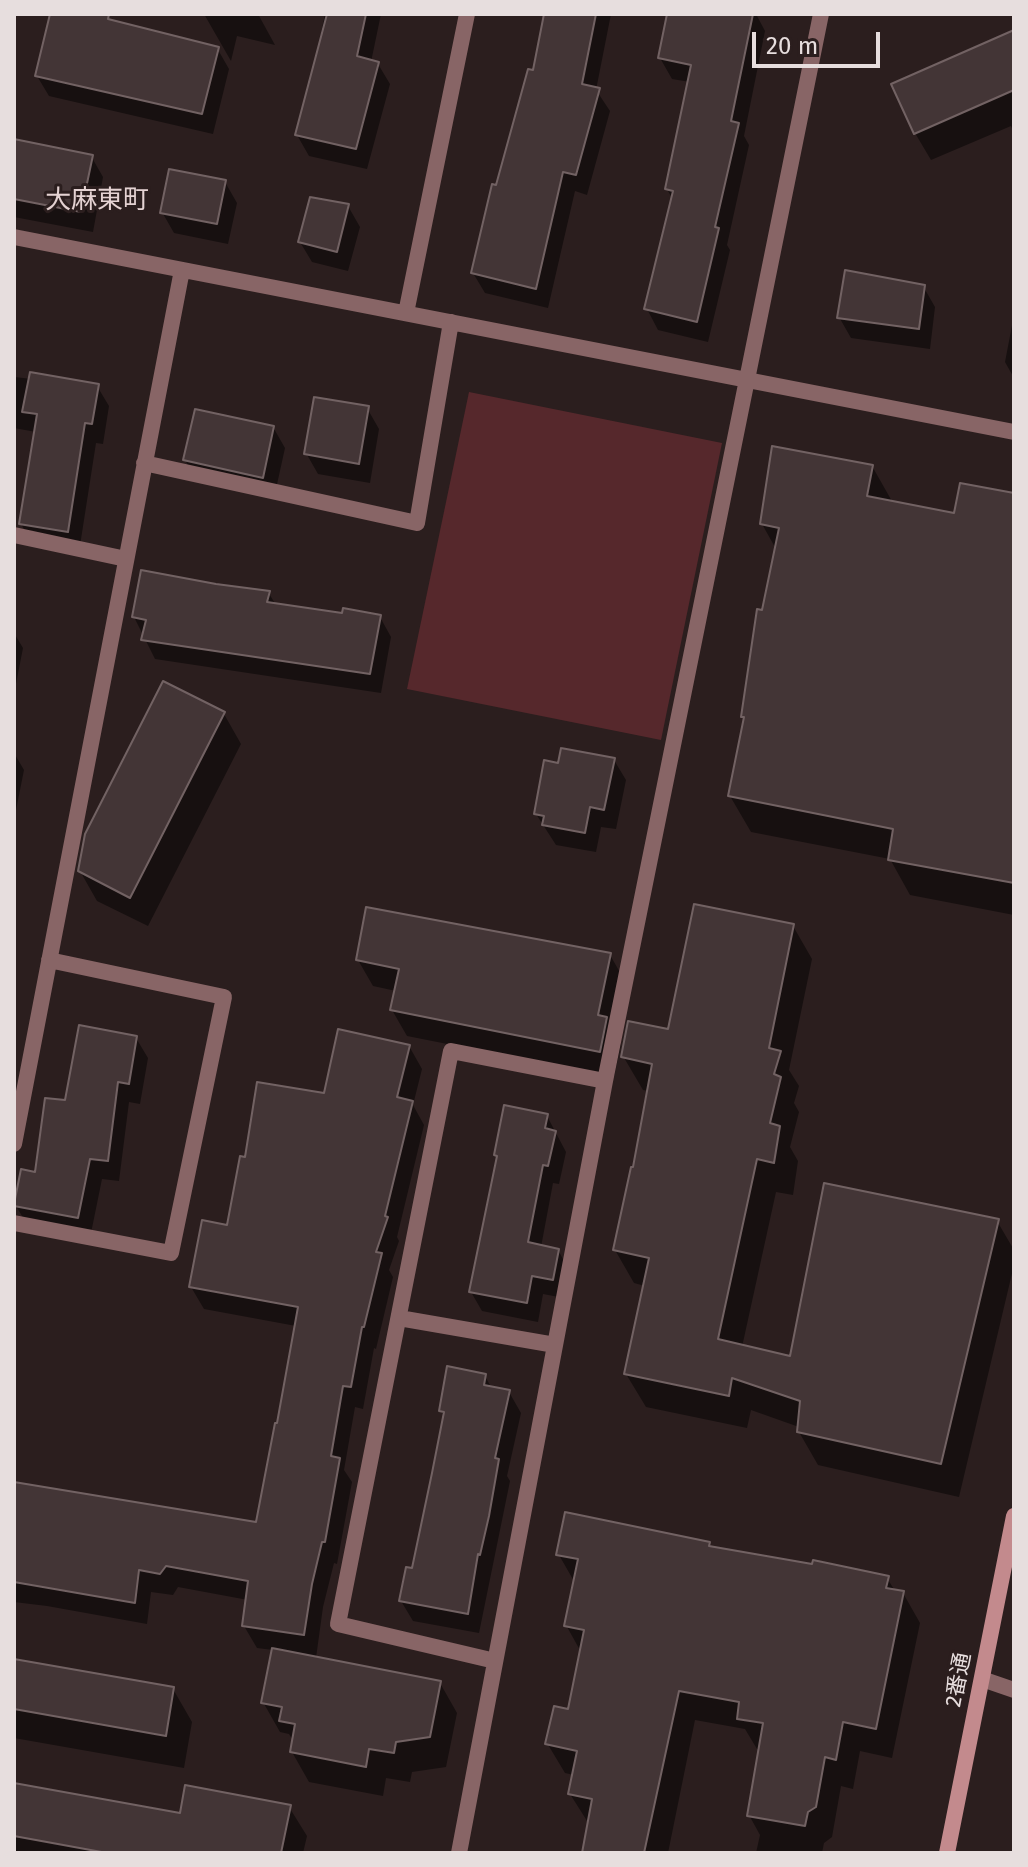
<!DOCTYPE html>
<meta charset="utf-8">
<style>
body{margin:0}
#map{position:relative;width:1028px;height:1867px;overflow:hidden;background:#2b1e1e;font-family:"Fira Sans",sans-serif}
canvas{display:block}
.frame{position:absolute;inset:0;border:16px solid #e7dede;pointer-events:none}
.scale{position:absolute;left:752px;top:32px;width:128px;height:36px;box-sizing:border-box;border:4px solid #e7dede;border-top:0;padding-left:10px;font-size:24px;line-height:28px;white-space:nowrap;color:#e7dede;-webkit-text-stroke:6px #2b1e1e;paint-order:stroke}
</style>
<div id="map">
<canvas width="1028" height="1867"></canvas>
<div class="frame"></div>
<div class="scale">20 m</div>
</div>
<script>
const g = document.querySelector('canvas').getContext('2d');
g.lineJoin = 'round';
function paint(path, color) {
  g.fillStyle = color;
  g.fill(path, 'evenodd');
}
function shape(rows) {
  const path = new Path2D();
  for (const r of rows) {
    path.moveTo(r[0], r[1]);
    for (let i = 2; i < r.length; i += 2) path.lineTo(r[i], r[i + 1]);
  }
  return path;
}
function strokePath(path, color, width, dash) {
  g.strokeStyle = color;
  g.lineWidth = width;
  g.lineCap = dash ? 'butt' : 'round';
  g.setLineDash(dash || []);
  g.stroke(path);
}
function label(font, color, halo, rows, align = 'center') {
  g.font = font + ' "Fira Sans","Noto Sans JP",sans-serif';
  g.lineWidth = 6;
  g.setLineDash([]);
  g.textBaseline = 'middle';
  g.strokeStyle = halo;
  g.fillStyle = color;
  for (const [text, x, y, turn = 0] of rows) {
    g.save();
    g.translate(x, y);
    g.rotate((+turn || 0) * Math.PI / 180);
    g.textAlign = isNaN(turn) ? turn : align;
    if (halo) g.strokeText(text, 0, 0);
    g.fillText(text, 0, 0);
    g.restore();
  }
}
const green = shape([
 [469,392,722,443,661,740,407,689]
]);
const shadow = shape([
 [52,14,79,14,217,48,229,69,213,134,49,96,37,76],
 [204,14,258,14,275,45,237,36,231,61],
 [325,14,381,14,371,62,378,64,390,84,367,169,309,156,297,135,322,41,320,38],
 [546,14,611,14,596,90,610,111,587,195,575,191,548,308,485,293,473,273,534,73],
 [669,14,756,14,765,31,744,136,749,145,727,245,730,250,708,342,658,330,647,309,673,200,667,189,690,82,672,79,660,58],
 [1014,32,1014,133,1011,126,931,160,915,133],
 [14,141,91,156,103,177,93,232,14,217],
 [225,182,237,203,228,244,174,233,162,212],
 [348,206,360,227,348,271,312,262,300,242],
 [923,286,935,307,930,349,851,338,839,317],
 [1014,315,1014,378,1005,362],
 [14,377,97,386,109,406,103,444,96,443,79,552,33,544,21,524,36,432,14,428],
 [367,408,379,429,370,483,318,474,306,453],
 [273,427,285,448,274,498,197,481,185,460],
 [872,466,893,503,955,515,1014,495,1014,915,910,895,890,859,751,832,730,796,745,720,743,716,776,549,762,524],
 [268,592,276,605,343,616,380,617,391,637,381,693,155,659,134,617],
 [14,633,23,648,14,694],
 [224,714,241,744,148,926,97,901,80,871],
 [14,753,24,770,14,820],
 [614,760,626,780,616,829,601,827,596,852,556,845,536,814,559,765],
 [793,926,812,959,789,1070,799,1086,794,1103,799,1112,790,1147,798,1161,793,1195,776,1192,742,1347,792,1358,997,1221,1014,1250,1014,1265,959,1497,818,1465,799,1432,799,1427,751,1410,747,1428,646,1407,626,1374,645,1286,634,1283,615,1250,635,1170,649,1091,643,1090,623,1056,669,1031],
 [610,955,625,981,614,1033,621,1045,614,1077,407,1036,392,1010,396,991,373,986,358,960],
 [136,1038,148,1058,140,1104,129,1102,119,1181,102,1179,90,1238,28,1226,16,1206,37,1174,67,1102],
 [409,1046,422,1069,413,1105,424,1125,397,1237,399,1241,389,1270,393,1277,376,1349,374,1348,363,1409,355,1407,344,1470,352,1482,337,1564,334,1563,323,1607,316,1658,440,1683,457,1713,446,1767,412,1772,410,1782,386,1778,383,1796,309,1782,292,1752,294,1742,289,1734,280,1732,263,1702,273,1650,257,1648,244,1626,248,1600,178,1587,173,1595,151,1592,147,1624,47,1606,14,1602,14,1484,258,1524,296,1326,204,1309,191,1287,229,1228,246,1159,325,1095],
 [547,1116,566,1152,559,1184,553,1183,541,1247,558,1250,569,1270,564,1298,543,1294,538,1322,482,1311,471,1292,498,1159,496,1155],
 [485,1376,492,1389,509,1392,521,1413,507,1476,510,1481,479,1633,413,1621,401,1601,413,1570,444,1418,441,1410],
 [709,1544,712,1549,887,1578,895,1591,903,1593,920,1623,892,1758,860,1751,853,1789,841,1786,832,1837,824,1843,822,1853,756,1853,760,1835,749,1815,760,1749,757,1749,745,1729,695,1720,668,1853,584,1853,589,1824,570,1794,574,1775,565,1773,547,1743,569,1711,581,1652,566,1625,575,1583,559,1555],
 [14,1661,173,1689,192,1722,184,1768,14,1738],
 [14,1785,182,1816,289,1807,307,1836,303,1853,14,1853]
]);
const building = shape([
 [50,14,109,14,108,19,219,47,202,114,35,76,50,14],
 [327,14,366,14,357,56,379,62,356,149,295,135,327,14],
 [544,14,596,14,582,84,600,88,576,175,563,172,536,289,471,273,492,184,496,185,528,69,533,70,544,14],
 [667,14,753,14,731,121,739,123,715,227,719,228,697,322,644,309,673,191,665,189,691,65,658,58,667,14],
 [1014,30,1014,90,914,134,891,84,1014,30],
 [14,139,93,155,81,212,14,199,14,139],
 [169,169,226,180,217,224,160,213,169,169],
 [310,197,349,204,337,252,298,242,310,197],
 [845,270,925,285,919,329,837,318,845,270],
 [30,372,99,384,92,424,85,423,68,532,19,524,37,414,22,412,30,372],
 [314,397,369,406,359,464,304,454,314,397],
 [195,409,274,426,263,478,183,460,195,409],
 [772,446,873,465,867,496,954,513,960,483,1014,493,1014,883,888,860,893,829,728,796,744,717,741,717,757,609,762,610,779,528,760,524,772,446],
 [141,570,216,584,270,591,267,602,342,613,343,608,381,615,370,674,141,640,146,620,132,617,141,570],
 [163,681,225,712,130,898,78,871,85,834,163,681],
 [561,748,615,758,604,810,590,807,585,833,542,825,544,816,534,814,544,760,558,763,561,748],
 [694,904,794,924,769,1048,781,1051,774,1074,781,1077,770,1123,780,1126,774,1163,757,1159,718,1339,790,1356,824,1183,999,1219,941,1464,797,1432,800,1401,732,1378,729,1396,624,1374,649,1258,613,1250,631,1167,633,1167,652,1064,621,1057,628,1021,668,1029,694,904],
 [366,907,611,953,598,1015,607,1017,600,1052,390,1010,399,969,356,960,366,907],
 [79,1025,137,1036,129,1084,118,1082,108,1161,90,1159,78,1218,14,1206,14,1204,21,1169,35,1172,45,1098,65,1100,79,1025],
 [338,1029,410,1045,397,1097,413,1101,385,1216,388,1217,376,1252,382,1253,364,1327,362,1327,351,1387,343,1386,331,1456,340,1458,325,1542,322,1542,312,1584,304,1635,242,1626,248,1581,166,1566,160,1574,139,1570,135,1603,14,1582,14,1482,256,1522,275,1423,277,1423,298,1307,189,1287,202,1220,227,1225,240,1156,245,1157,257,1082,324,1093,338,1029],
 [504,1105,548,1114,545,1128,556,1131,548,1166,543,1165,528,1242,559,1249,553,1280,532,1276,527,1303,469,1292,497,1156,494,1155,504,1105],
 [447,1366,486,1374,484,1385,510,1390,495,1458,499,1459,489,1516,480,1555,478,1554,468,1614,399,1601,406,1567,412,1568,432,1473,444,1412,439,1411,447,1366],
 [565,1512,710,1542,709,1546,812,1564,813,1560,889,1576,886,1588,904,1591,876,1729,843,1722,836,1760,825,1757,816,1807,808,1812,805,1826,747,1816,763,1723,737,1719,739,1702,679,1691,644,1853,582,1853,592,1799,568,1794,577,1751,545,1744,554,1706,568,1709,584,1630,564,1626,578,1559,556,1555,565,1512],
 [272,1648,441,1681,430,1737,396,1742,394,1753,369,1749,366,1767,290,1752,295,1724,279,1721,282,1707,261,1703,272,1648],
 [14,1659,174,1687,166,1736,14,1709,14,1659],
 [14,1783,180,1813,185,1785,291,1805,281,1853,107,1853,14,1836,14,1783]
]);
const service = shape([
 [982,1679,1014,1690]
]);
const minor = shape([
 [14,237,1014,432],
 [406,313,467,14],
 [144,463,417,523,451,322],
 [14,535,126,559],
 [14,1144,182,270],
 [14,1223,171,1253,224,997,49,960],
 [399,1318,555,1345],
 [495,1661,338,1624,451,1051,605,1081],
 [459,1853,605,1081,821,14]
]);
const secondary = shape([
 [947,1853,1014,1516]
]);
const streetNames = [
 ["2番通",959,1680,-79]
];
const quarterNames = [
 ["大麻東町",97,201]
];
paint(green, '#56282c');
paint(shadow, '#0007');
paint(building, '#433536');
strokePath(building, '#726263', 2);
strokePath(service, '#886566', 16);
strokePath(minor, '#886566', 16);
strokePath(secondary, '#c38a8d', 16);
label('22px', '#e7dede', '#2b1e1e', streetNames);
label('26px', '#e4d2d2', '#2b1e1e', quarterNames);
</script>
